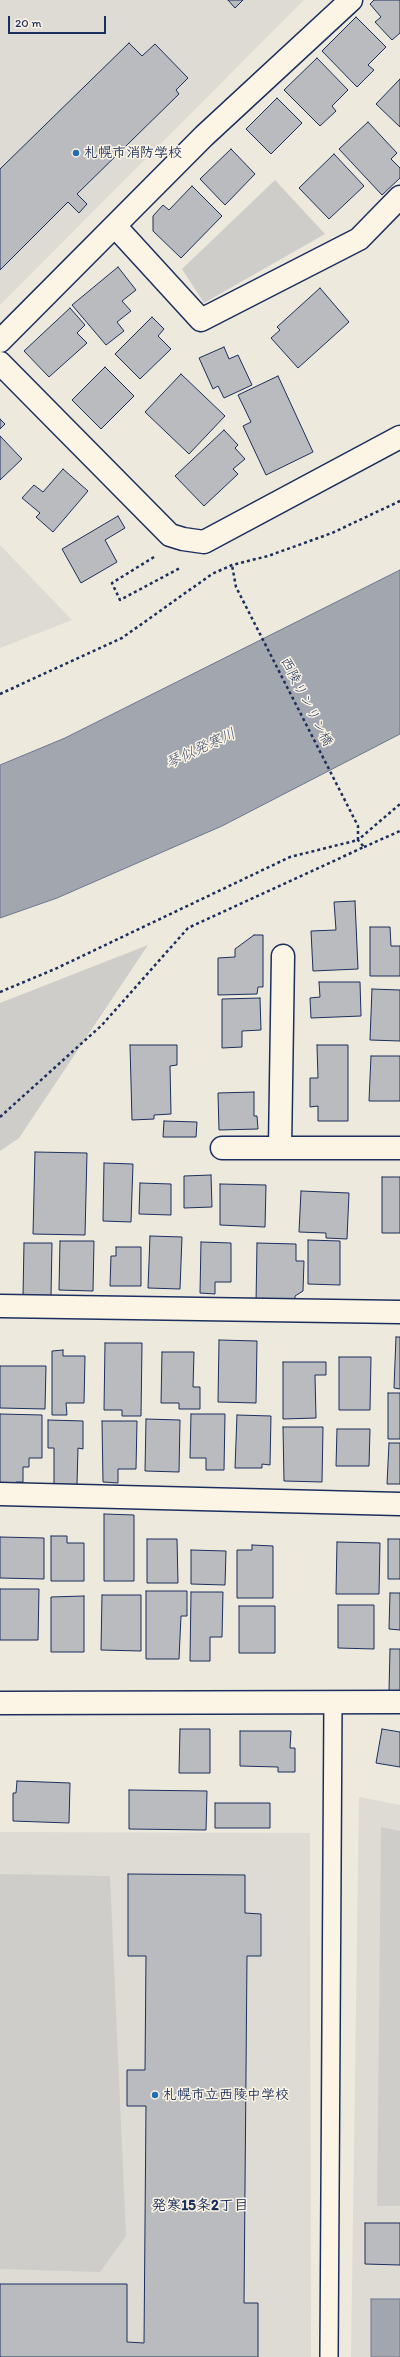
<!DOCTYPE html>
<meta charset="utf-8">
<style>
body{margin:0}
#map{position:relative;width:400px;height:2357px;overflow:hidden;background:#eee9dd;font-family:Itim,sans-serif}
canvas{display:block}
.scale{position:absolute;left:8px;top:16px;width:98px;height:18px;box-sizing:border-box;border:2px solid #1b2f5e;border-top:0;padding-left:5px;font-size:12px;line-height:14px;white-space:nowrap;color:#1b2f5e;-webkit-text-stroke:3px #fcf5e5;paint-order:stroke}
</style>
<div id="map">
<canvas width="400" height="2357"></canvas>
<div class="scale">20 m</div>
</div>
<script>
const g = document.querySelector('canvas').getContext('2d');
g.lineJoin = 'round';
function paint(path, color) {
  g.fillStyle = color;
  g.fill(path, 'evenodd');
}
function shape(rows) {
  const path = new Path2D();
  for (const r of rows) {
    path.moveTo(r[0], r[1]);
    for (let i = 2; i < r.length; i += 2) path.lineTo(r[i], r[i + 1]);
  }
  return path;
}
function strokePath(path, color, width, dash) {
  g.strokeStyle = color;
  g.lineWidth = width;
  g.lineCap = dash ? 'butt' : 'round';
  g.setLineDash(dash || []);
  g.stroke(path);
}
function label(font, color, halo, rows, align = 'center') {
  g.font = font + ' Itim,"Klee One",sans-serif';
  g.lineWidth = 3;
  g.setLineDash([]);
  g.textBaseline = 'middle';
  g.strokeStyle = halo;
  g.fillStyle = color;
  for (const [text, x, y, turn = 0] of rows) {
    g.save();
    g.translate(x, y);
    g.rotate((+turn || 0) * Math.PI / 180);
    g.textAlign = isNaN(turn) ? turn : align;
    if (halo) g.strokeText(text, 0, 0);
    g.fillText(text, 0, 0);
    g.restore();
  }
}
const built = shape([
 [0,0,304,0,0,305],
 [0,545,72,620,0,648],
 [359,1797,400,1805,400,2357,351,2357],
 [0,1832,310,1833,311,2357,0,2357]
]);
const green = shape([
 [275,180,325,234,204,303,182,269],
 [148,945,19,1138,0,1151,0,1003],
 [381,1827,400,1831,400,2206,377,2206],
 [0,1874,110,1876,126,2236,100,2272,0,2269]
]);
const water = shape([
 [400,570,400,734,222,826,57,898,0,918,0,765,65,738,400,570],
 [371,2299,400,2299,400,2357,371,2357,371,2299]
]);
const building = shape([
 [228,0,243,0,235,8,228,0],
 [374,0,400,0,400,33,392,40,375,22,381,17,370,4,374,0],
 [356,17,386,47,368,65,374,70,357,87,322,51,356,17],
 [129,43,142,56,155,44,188,78,176,90,179,94,77,194,87,204,79,213,68,202,0,270,0,169,129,43],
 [317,58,348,90,332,106,336,111,320,126,284,90,317,58],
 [400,79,400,127,376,104,400,79],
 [277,98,302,123,271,154,246,129,277,98],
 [368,122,397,153,391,159,400,168,400,178,382,195,339,149,368,122],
 [231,149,255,174,225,205,200,179,231,149],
 [334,154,364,186,329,219,299,188,334,154],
 [192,186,222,216,181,258,153,231,153,216,163,205,169,210,192,186],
 [118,267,136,290,122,301,131,311,117,322,124,331,106,345,72,305,118,267],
 [320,288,349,322,298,368,271,338,280,330,277,327,320,288],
 [70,308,85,325,77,333,87,343,49,377,24,351,70,308],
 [152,317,164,329,158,336,171,349,140,379,115,354,152,317],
 [224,347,229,359,238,355,252,385,224,398,218,386,213,389,199,358,224,347],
 [105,367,134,396,101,429,72,400,105,367],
 [181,374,225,416,189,454,145,412,181,374],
 [278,376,313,452,266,475,243,426,251,422,238,395,278,376],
 [0,419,5,424,0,429,0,419],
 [224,430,238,445,235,448,245,459,233,469,238,474,204,506,175,476,224,430],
 [0,436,22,459,0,480,0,436],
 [63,469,88,491,53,532,36,517,40,513,22,498,34,485,43,492,63,469],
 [118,516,125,528,105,540,117,562,81,583,62,549,118,516],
 [355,901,358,969,313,971,311,931,336,930,334,902,355,901],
 [370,927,390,927,391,946,400,946,400,976,370,976,370,927],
 [254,935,263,935,263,987,258,987,257,994,218,995,218,958,235,957,235,949,254,935],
 [319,982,360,982,361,1016,311,1018,310,998,320,997,319,982],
 [372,989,400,990,400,1041,370,1040,372,989],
 [260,998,261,1030,242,1031,242,1047,222,1048,222,999,260,998],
 [130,1045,177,1045,177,1065,170,1066,171,1114,154,1115,154,1119,132,1120,130,1045],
 [317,1045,348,1045,348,1121,318,1121,318,1106,310,1107,310,1078,318,1078,317,1045],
 [371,1056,400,1056,400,1101,369,1101,371,1056],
 [254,1092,254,1116,257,1116,258,1129,219,1130,218,1093,254,1092],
 [164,1121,197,1122,196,1137,163,1137,164,1121],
 [35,1152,87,1153,85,1235,33,1234,35,1152],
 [104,1163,133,1164,131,1222,103,1221,104,1163],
 [211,1175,212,1207,184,1208,184,1176,211,1175],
 [382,1177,400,1177,400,1233,382,1233,382,1177],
 [140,1183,171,1184,171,1215,139,1214,140,1183],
 [220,1184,266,1185,265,1227,220,1225,220,1184],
 [301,1191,349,1193,347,1239,326,1238,326,1233,299,1232,301,1191],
 [150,1236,182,1237,180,1289,148,1288,150,1236],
 [308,1240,340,1241,340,1285,308,1284,308,1240],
 [60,1241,94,1241,93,1291,59,1290,60,1241],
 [201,1242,231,1243,231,1282,215,1282,215,1294,200,1293,201,1242],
 [24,1243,52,1243,51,1296,23,1296,24,1243],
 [257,1243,296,1244,296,1261,304,1261,303,1291,295,1296,295,1304,256,1303,257,1243],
 [116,1247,141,1247,141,1286,110,1286,111,1256,116,1256,116,1247],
 [396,1337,400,1337,400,1389,394,1388,396,1337],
 [219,1340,257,1341,256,1403,218,1402,219,1340],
 [105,1343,142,1343,141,1416,122,1416,122,1410,104,1410,105,1343],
 [63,1350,63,1356,85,1356,84,1403,66,1403,67,1415,52,1415,52,1351,63,1350],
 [162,1352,194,1352,193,1387,200,1387,200,1409,179,1409,179,1403,161,1403,162,1352],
 [339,1357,371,1357,370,1410,339,1410,339,1357],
 [283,1362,326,1362,326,1375,315,1375,316,1418,283,1419,283,1362],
 [0,1366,46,1366,45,1409,0,1408,0,1366],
 [388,1393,400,1393,400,1439,388,1439,388,1393],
 [0,1414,42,1415,42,1458,29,1458,29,1467,23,1467,23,1482,16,1482,16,1488,0,1488,0,1414],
 [191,1414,225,1414,224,1470,206,1470,206,1458,190,1458,191,1414],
 [237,1415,271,1416,270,1465,262,1464,262,1468,235,1468,237,1415],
 [146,1419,180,1420,179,1472,145,1471,146,1419],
 [48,1420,83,1421,83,1449,78,1448,77,1485,54,1485,54,1448,48,1448,48,1420],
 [102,1421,137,1421,136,1469,118,1469,118,1483,103,1482,102,1421],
 [283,1427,323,1427,322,1482,284,1481,283,1427],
 [337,1429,370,1429,369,1466,336,1466,337,1429],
 [389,1443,400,1443,400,1484,387,1484,389,1443],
 [104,1514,134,1515,134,1581,104,1581,104,1514],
 [51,1536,67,1536,67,1543,84,1543,84,1581,51,1581,51,1536],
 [0,1537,44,1538,44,1579,0,1578,0,1537],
 [147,1539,177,1539,178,1583,147,1583,147,1539],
 [388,1539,400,1539,400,1579,388,1579,388,1539],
 [337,1542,380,1543,379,1594,336,1594,337,1542],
 [252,1545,273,1546,273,1598,237,1598,237,1550,252,1550,252,1545],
 [191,1550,226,1551,225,1585,191,1584,191,1550],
 [0,1589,39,1589,38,1640,0,1640,0,1589],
 [146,1591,187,1591,187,1616,181,1616,179,1659,146,1659,146,1591],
 [191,1592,223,1592,222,1637,210,1637,210,1661,190,1661,191,1592],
 [390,1593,400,1593,400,1630,389,1629,390,1593],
 [102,1595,141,1595,141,1651,101,1650,102,1595],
 [84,1596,84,1652,51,1652,51,1597,84,1596],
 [338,1605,374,1605,374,1649,338,1648,338,1605],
 [239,1606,275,1606,275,1653,239,1653,239,1606],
 [390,1649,400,1649,400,1691,389,1691,390,1649],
 [180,1729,210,1729,210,1773,179,1773,180,1729],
 [382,1729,400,1732,400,1767,376,1763,382,1729],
 [240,1731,291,1731,290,1748,295,1748,295,1772,278,1772,278,1767,240,1766,240,1731],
 [17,1781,70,1783,69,1823,13,1821,13,1793,16,1793,17,1781],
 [129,1790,207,1791,206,1830,129,1829,129,1790],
 [215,1803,270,1803,270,1828,215,1828,215,1803],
 [128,1874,245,1875,245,1913,261,1914,261,1956,247,1956,244,2303,258,2303,258,2357,0,2357,0,2284,127,2284,127,2342,144,2343,146,2106,127,2106,127,2070,145,2070,146,1956,128,1956,128,1874],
 [365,2223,400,2223,400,2265,365,2264,365,2223]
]);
const path = shape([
 [154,557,112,583,120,600,180,568],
 [0,694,122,638,212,574,232,565,268,556,332,533,400,501],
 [364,847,400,831],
 [0,992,55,969,290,857,358,840,358,826,236,587,232,565],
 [0,1117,102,1025,188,928,364,847,358,840,400,804]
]);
const lane = shape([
 [329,2357,333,1702]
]);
const street = shape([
 [115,226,201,320,359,239,400,197],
 [0,341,204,136,351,0],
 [0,363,170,535,183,539,204,542,400,437],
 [222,1148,400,1148],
 [280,1148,283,956],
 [0,1306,400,1312],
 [0,1494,400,1504],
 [0,1703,400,1702]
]);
const markers = [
 [76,153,4,"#1f6fb2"],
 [155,2095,4,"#1f6fb2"]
];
const poiNames = [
 ["札幌市消防学校",84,153],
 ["札幌市立西陵中学校",163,2095]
];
const streetNames = [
 ["西陵リンリン橋",306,702,63]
];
const waterNames = [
 ["琴似発寒川",201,749,-25]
];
const neighbourhoodNames = [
 ["発寒15条2丁目",200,2206]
];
paint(built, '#dedbd4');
paint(green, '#cfcdca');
paint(water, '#a2a7af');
strokePath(water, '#6c778f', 1);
paint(building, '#babbbe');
strokePath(building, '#1b2f5e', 1);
strokePath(lane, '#1b2f5e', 20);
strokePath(street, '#1b2f5e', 25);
strokePath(path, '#1b2f5e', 2.5, [3, 3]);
strokePath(lane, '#fcf5e5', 17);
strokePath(street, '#fcf5e5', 22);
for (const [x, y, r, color] of markers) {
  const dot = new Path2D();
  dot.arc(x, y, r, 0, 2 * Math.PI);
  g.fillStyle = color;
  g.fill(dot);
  strokePath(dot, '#fcf5e5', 1.5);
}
label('bold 14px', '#1b2f5e', '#fcf5e5', poiNames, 'left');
label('14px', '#1b2f5e', '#fcf5e5', streetNames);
label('italic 15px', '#445376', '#fcf5e5', waterNames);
label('bold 15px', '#1b2f5e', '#fcf5e5', neighbourhoodNames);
</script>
